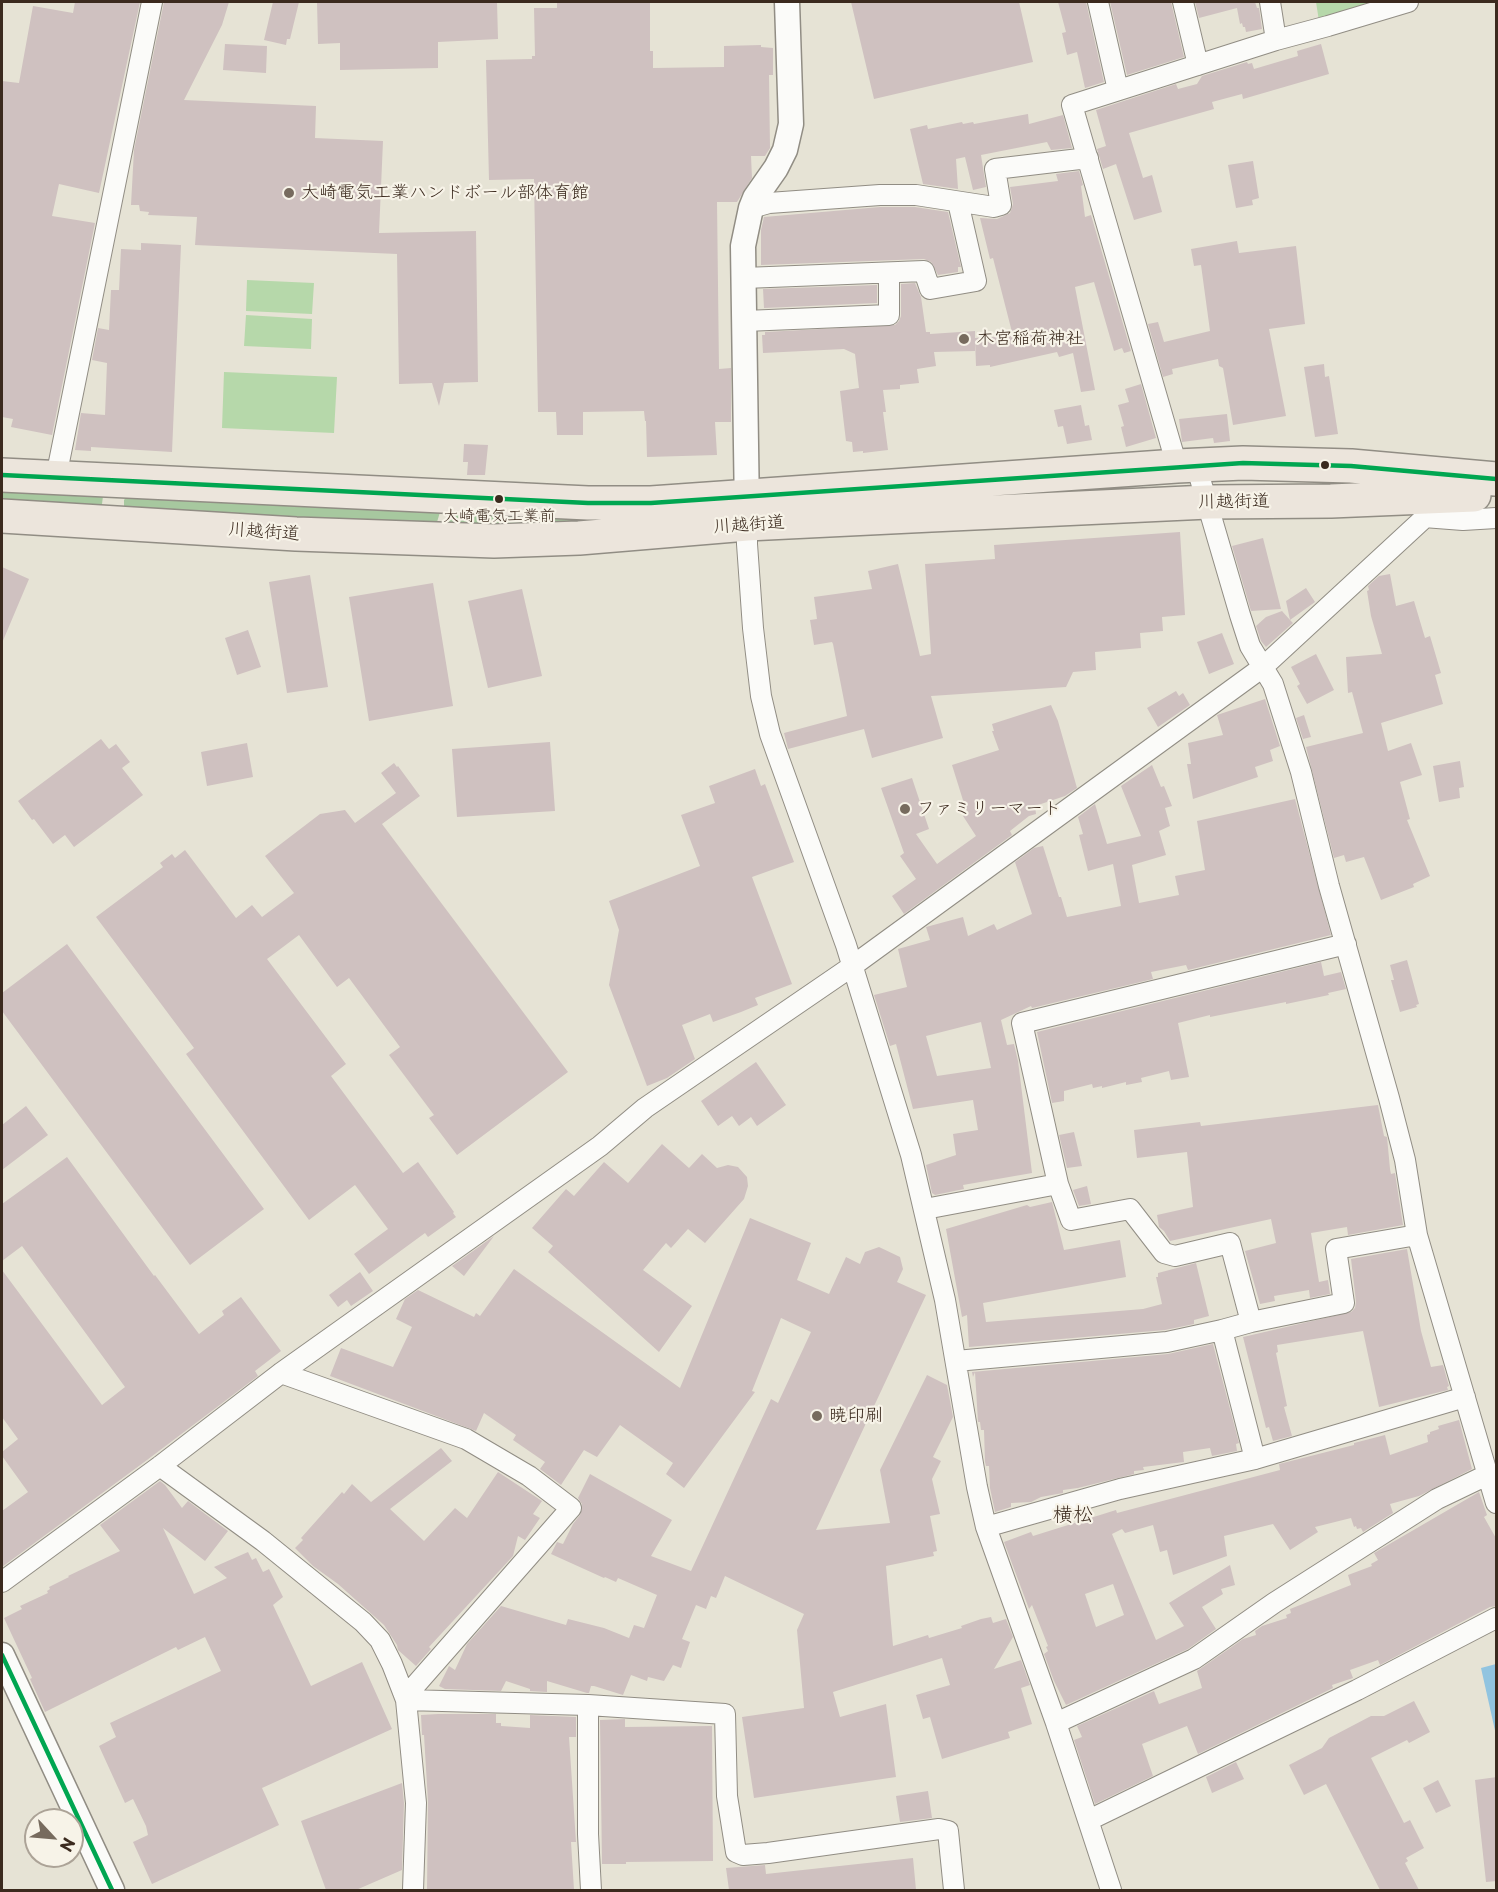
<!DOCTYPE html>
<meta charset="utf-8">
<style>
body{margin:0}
#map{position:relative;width:1498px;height:1892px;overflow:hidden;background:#e6e3d5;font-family:"Playpen Sans",sans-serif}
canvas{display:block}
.frame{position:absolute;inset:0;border:3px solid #3b2a1e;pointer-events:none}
.north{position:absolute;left:24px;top:1808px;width:60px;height:60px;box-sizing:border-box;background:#f7f3e8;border:2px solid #aca397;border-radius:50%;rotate:116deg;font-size:16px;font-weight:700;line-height:24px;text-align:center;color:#3b2a1e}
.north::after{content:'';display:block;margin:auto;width:21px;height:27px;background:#776b5e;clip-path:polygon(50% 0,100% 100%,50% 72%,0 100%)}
</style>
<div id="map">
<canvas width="1498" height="1892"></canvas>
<div class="frame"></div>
<div class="north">N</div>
</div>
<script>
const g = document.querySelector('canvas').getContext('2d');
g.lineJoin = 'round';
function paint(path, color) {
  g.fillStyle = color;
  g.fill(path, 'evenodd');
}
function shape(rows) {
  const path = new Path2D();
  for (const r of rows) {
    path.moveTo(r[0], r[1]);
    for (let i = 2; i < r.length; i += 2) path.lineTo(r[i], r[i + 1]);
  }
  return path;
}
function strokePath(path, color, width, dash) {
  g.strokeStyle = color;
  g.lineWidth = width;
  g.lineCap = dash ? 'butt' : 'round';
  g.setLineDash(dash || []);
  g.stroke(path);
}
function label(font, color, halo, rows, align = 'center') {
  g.font = font + ' "Playpen Sans","Klee One",sans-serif';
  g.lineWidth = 4.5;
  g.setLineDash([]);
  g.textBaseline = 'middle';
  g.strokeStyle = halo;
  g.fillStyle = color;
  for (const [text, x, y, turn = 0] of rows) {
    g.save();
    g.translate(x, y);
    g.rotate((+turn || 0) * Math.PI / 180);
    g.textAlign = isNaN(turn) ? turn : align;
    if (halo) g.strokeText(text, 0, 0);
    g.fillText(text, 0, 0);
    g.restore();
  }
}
const green = shape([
 [1316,2,1380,2,1319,21],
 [247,280,314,283,312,314,246,311],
 [246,315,312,319,311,349,244,346],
 [224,372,337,377,334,433,222,428]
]);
const forest = shape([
 [2,483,103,496,102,504,97,512,2,508],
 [132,490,440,512,435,529,124,509,124,500],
 [453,504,707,513,447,534,448,521]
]);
const water = shape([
 [1496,1664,1496,1735,1481,1668]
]);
const building = shape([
 [75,2,140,2,99,193,59,184,52,216,95,223,52,435,11,427,13,419,2,417,2,81,19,83,33,6,73,13],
 [164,2,229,2,222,25,184,100,316,106,315,138,383,141,379,233,476,231,478,382,444,383,439,406,432,383,399,384,397,254,195,245,197,217,148,215,149,212,140,211,139,205,131,205,134,150],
 [273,2,299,2,290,39,287,39,286,45,264,40],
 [317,2,497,2,498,39,438,42,438,68,340,70,340,43,318,44],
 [557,2,650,2,650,51,653,51,653,68,724,67,724,46,761,45,761,47,773,48,773,75,769,75,770,148,765,156,751,156,752,178,737,202,717,202,719,369,731,368,731,422,715,422,717,455,647,457,646,421,645,421,644,411,583,412,583,435,557,435,556,412,538,412,534,179,489,180,486,60,532,59,532,56,535,56,534,8,557,8],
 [851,2,1019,2,1033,62,874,99],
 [1058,2,1086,2,1104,82,1085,88,1077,52,1067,55,1062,33,1066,32],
 [1110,2,1171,2,1184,57,1127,75],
 [1195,2,1242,2,1242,3,1255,2,1257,8,1259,8,1262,29,1246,32,1245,27,1243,27,1242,23,1240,24,1237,8,1199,18],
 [225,44,267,46,266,73,223,70],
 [1321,44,1329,74,1243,99,1242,94,1212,102,1214,109,1129,133,1143,178,1152,175,1162,212,1134,220,1116,164,1103,169,1097,149,1106,146,1096,110,1176,84,1178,89,1197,84,1202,76,1247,62,1248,64,1252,63,1254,69,1298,56,1297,51],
 [1028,114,1029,124,1063,115,1072,148,1051,150,1047,142,981,155,986,187,973,190,965,157,956,159,958,189,923,184,910,129,927,125,928,129,962,122,963,124,973,122,974,124],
 [1253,161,1259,198,1252,200,1253,205,1236,208,1228,165],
 [1079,171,1083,185,1081,186,1085,217,1091,215,1131,351,1124,353,1122,348,1114,351,1094,282,1075,287,1095,390,1081,392,1073,353,1059,357,1057,352,990,367,990,365,976,366,975,338,1013,336,993,258,990,259,980,218,997,219,1010,213,1013,204,1010,187,1058,181,1056,174],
 [880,207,915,207,948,212,961,267,958,267,958,272,938,275,931,262,924,259,761,265,761,230,764,217],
 [1237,241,1239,253,1296,246,1305,324,1269,329,1286,416,1233,425,1223,368,1219,366,1218,359,1172,369,1173,374,1163,377,1148,324,1158,322,1164,342,1210,331,1201,265,1194,266,1191,249],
 [141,243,181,245,172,452,91,447,91,451,75,450,81,413,105,415,107,363,92,360,98,328,109,330,111,290,119,290,121,249,141,250],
 [915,283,921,297,926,332,930,332,930,334,975,331,975,351,934,352,936,366,917,369,919,383,900,385,900,389,883,390,886,412,883,412,888,450,863,453,863,451,853,452,852,442,846,441,840,391,859,388,855,354,844,349,763,353,762,335,765,335,765,332,895,325,899,321,901,316,901,284],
 [877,285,877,303,764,308,763,289],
 [1324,364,1325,377,1329,376,1338,434,1315,437,1304,367],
 [1141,384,1156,438,1126,447,1121,427,1124,426,1118,405,1129,402,1125,389],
 [1081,405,1085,426,1089,425,1092,440,1067,444,1063,426,1058,427,1054,410],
 [1227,414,1230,441,1214,443,1213,438,1182,442,1179,419],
 [464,444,488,445,485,475,467,475,468,462,463,462],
 [1180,532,1185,615,1162,617,1163,631,1140,633,1141,648,1095,652,1096,670,1073,672,1066,687,931,696,943,738,872,758,864,729,788,749,784,733,847,716,833,644,832,642,814,645,810,620,817,619,814,597,872,589,868,571,898,564,920,656,931,654,925,564,995,559,994,545],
 [1263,538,1281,609,1251,611,1232,546],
 [2,567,29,579,2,643],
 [1390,574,1396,606,1414,601,1425,638,1430,636,1441,673,1435,675,1443,704,1381,723,1388,751,1411,743,1422,775,1400,782,1410,819,1407,820,1430,876,1413,884,1414,887,1381,900,1364,857,1346,862,1344,855,1334,858,1306,747,1363,733,1352,692,1348,693,1346,657,1382,654,1371,616,1367,591,1369,590,1368,586,1379,576],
 [310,575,328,687,287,693,269,582],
 [433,583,453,706,369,721,349,597],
 [1306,588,1315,602,1290,620,1293,623,1266,647,1261,641,1256,626,1266,617,1282,611,1290,620,1286,601],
 [522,589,542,676,488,688,468,601],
 [248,630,261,667,237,675,225,638],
 [1222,633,1234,664,1209,674,1197,642],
 [1316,654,1334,690,1307,704,1297,686,1300,684,1291,667],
 [1176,691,1179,696,1183,693,1190,705,1158,727,1147,708],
 [1265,699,1280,746,1270,750,1273,761,1255,767,1258,777,1193,799,1187,764,1191,764,1188,743,1223,735,1217,715],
 [1051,705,1058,721,1077,788,1065,796,1035,806,1036,814,1029,816,1010,831,1012,835,904,914,892,896,916,879,900,856,904,853,881,788,912,778,929,829,916,834,937,864,976,836,963,816,967,813,952,765,999,750,992,731,994,731,992,724],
 [1304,715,1311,737,1303,739,1296,718],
 [101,739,109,749,116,744,130,762,122,768,143,795,74,847,65,835,53,844,34,819,32,820,18,801],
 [550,742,555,811,457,817,452,749],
 [247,743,253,777,207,786,201,752],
 [1460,761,1464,787,1459,788,1460,798,1439,802,1433,766],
 [394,763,397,767,398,766,420,796,382,824,568,1072,457,1155,429,1118,434,1115,389,1055,400,1047,349,978,337,987,299,935,267,959,346,1064,331,1076,403,1173,418,1162,454,1212,453,1213,456,1217,428,1237,425,1233,369,1274,354,1254,388,1229,355,1185,309,1220,186,1054,194,1048,96,917,163,867,160,863,172,854,175,858,185,850,236,918,252,905,262,917,294,893,265,856,320,814,345,810,355,823,396,793,381,773],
 [1152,765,1161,787,1164,786,1172,806,1165,808,1170,826,1159,831,1166,855,1132,865,1139,903,1179,895,1175,876,1205,870,1197,821,1295,799,1331,935,1188,970,1186,965,1151,972,1153,979,1032,1008,1031,1006,1001,1020,1007,1045,1014,1044,1018,1061,1032,1173,963,1185,964,1189,935,1195,932,1193,926,1165,956,1155,953,1134,978,1130,973,1100,913,1109,896,1044,890,1046,874,995,907,987,898,949,930,940,926,927,963,917,968,936,994,924,997,930,1032,914,1015,862,1034,848,1043,846,1059,897,1061,897,1067,917,1121,906,1113,864,1088,871,1079,835,1083,834,1078,817,1095,804,1107,844,1141,836,1121,786],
 [981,1022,991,1068,937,1076,926,1036],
 [755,769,761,786,765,784,794,862,752,877,792,984,755,998,758,1005,741,1012,713,1022,710,1014,682,1025,695,1059,667,1078,647,1086,609,985,619,930,609,901,700,866,681,815,715,803,709,786],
 [67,944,264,1209,190,1265,2,1011,2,993],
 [1407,960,1419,1004,1416,1005,1417,1007,1400,1012,1391,980,1394,980,1390,965],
 [1321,962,1324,976,1341,972,1346,989,1328,993,1329,995,1286,1004,1286,1002,1210,1017,1210,1015,1178,1023,1189,1077,1171,1080,1169,1071,1141,1078,1142,1082,1126,1085,1126,1082,1102,1088,1102,1086,1093,1088,1092,1084,1064,1091,1064,1101,1052,1103,1037,1032],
 [756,1062,786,1105,757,1126,751,1117,739,1126,732,1116,718,1126,701,1101],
 [1378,1105,1384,1136,1387,1137,1390,1169,1391,1174,1395,1173,1403,1225,1348,1235,1347,1227,1311,1233,1319,1282,1328,1280,1330,1294,1310,1298,1309,1290,1274,1296,1275,1301,1260,1304,1245,1251,1276,1243,1271,1219,1170,1241,1164,1231,1159,1227,1157,1215,1193,1207,1187,1152,1137,1158,1134,1130,1200,1122,1201,1126],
 [26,1106,48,1135,2,1170,2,1125],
 [1074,1132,1082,1166,1067,1168,1059,1135],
 [662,1144,689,1168,702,1154,717,1168,728,1165,738,1167,747,1177,748,1186,744,1199,705,1243,688,1229,671,1248,666,1243,643,1270,692,1306,659,1352,548,1252,553,1246,532,1228,566,1189,574,1196,604,1162,628,1183],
 [67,1157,154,1276,155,1275,199,1334,224,1315,222,1311,241,1297,281,1351,255,1371,258,1376,147,1460,2,1567,2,1511,28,1492,2,1456,2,1452,18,1439,2,1417,2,1270,102,1405,125,1387,22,1246,2,1261,2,1204],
 [1087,1186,1091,1204,1079,1206,1073,1190],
 [1052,1202,1064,1250,1120,1240,1126,1277,983,1303,986,1322,1143,1309,1162,1304,1156,1277,1158,1277,1158,1273,1196,1263,1209,1316,1194,1320,1194,1324,1165,1330,969,1347,967,1315,962,1317,946,1229,1027,1205,1030,1207],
 [750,1218,811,1243,797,1280,829,1294,846,1257,860,1264,865,1252,879,1247,900,1257,903,1269,897,1282,926,1295,816,1530,890,1523,880,1470,927,1375,947,1385,953,1417,933,1457,941,1461,932,1479,940,1514,930,1516,937,1551,933,1552,934,1556,886,1566,893,1646,928,1635,929,1638,962,1628,961,1626,981,1619,991,1617,993,1623,1006,1619,1013,1637,994,1669,1021,1660,1030,1685,1021,1688,1032,1724,1008,1732,1010,1738,942,1759,930,1717,923,1719,916,1695,950,1685,942,1658,833,1692,840,1717,886,1704,896,1777,754,1798,742,1717,804,1708,797,1630,804,1614,725,1576,716,1598,711,1596,706,1609,696,1605,682,1639,690,1642,681,1668,673,1665,664,1681,648,1677,647,1681,631,1675,623,1695,594,1686,591,1686,589,1693,587,1693,547,1681,547,1692,530,1691,530,1689,506,1681,501,1691,445,1689,439,1686,449,1666,455,1670,467,1644,501,1606,566,1625,568,1619,604,1628,629,1638,634,1625,644,1628,657,1595,618,1578,616,1582,605,1577,604,1578,551,1554,557,1542,563,1544,573,1524,580,1515,582,1504,578,1498,590,1474,672,1520,651,1556,691,1571,771,1399,778,1403,811,1332,781,1318,752,1391,755,1392,684,1488,666,1474,673,1463,620,1425,597,1457,584,1450,561,1485,540,1469,545,1462,513,1440,516,1435,484,1413,476,1431,330,1376,341,1348,393,1367,412,1327,396,1319,405,1299,418,1290,474,1317,476,1313,480,1316,514,1269,680,1388],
 [494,1236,464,1276,452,1266],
 [1407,1249,1421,1331,1431,1367,1443,1365,1449,1386,1447,1387,1448,1390,1379,1407,1363,1331,1277,1345,1278,1352,1276,1353,1287,1406,1284,1407,1292,1436,1273,1441,1269,1427,1266,1428,1243,1337,1351,1312,1355,1308,1356,1302,1351,1259],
 [360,1272,373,1291,351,1306,347,1300,338,1307,329,1295],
 [1213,1344,1239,1443,1236,1444,1237,1451,1212,1456,1210,1448,1183,1452,1184,1462,1143,1467,1144,1470,1134,1471,1134,1474,1078,1488,1063,1490,1063,1493,1041,1497,1031,1502,1011,1503,1011,1507,995,1512,990,1488,989,1466,986,1466,985,1462,984,1430,981,1430,980,1422,978,1422,975,1372,973,1377,972,1372,1168,1354],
 [1459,1420,1472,1469,1419,1496,1390,1504,1393,1513,1363,1532,1361,1528,1357,1529,1356,1526,1354,1527,1351,1518,1315,1527,1318,1532,1290,1550,1273,1524,1224,1536,1227,1556,1173,1575,1167,1550,1160,1552,1153,1525,1125,1533,1122,1529,1112,1534,1156,1640,1184,1626,1169,1603,1230,1565,1235,1585,1221,1589,1223,1594,1202,1607,1216,1629,1188,1649,1066,1705,1054,1681,1044,1654,1048,1651,1046,1647,1048,1646,1032,1605,1029,1609,1004,1542,1031,1532,1033,1536,1116,1510,1117,1513,1280,1470,1279,1464,1354,1445,1354,1443,1385,1435,1390,1455,1428,1442,1427,1435,1430,1434,1430,1432,1439,1429,1438,1426],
 [1113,1584,1124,1615,1096,1627,1085,1594],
 [441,1448,452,1461,390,1509,424,1541,455,1508,467,1518,498,1472,542,1501,533,1514,540,1518,525,1540,518,1536,513,1556,429,1647,431,1649,416,1666,398,1650,397,1645,384,1625,338,1584,313,1566,295,1548,303,1540,301,1538,342,1492,344,1494,352,1484,371,1502],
 [160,1481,165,1485,182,1508,188,1501,228,1531,205,1561,163,1528,194,1594,227,1578,214,1567,248,1552,252,1560,256,1558,263,1572,269,1569,283,1597,273,1605,311,1686,362,1662,392,1729,262,1788,279,1825,152,1884,133,1842,148,1835,146,1826,133,1799,125,1803,99,1746,116,1737,110,1723,221,1671,205,1637,178,1650,176,1647,45,1712,30,1679,32,1678,4,1618,22,1609,20,1606,48,1593,47,1591,50,1589,49,1587,69,1577,68,1576,120,1551,100,1525],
 [1479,1492,1487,1515,1484,1517,1497,1540,1497,1606,1490,1607,1380,1665,1378,1660,1350,1670,1353,1678,1332,1685,1333,1688,1198,1754,1187,1726,1142,1744,1153,1776,1095,1804,1074,1740,1082,1737,1077,1726,1154,1691,1159,1704,1202,1688,1197,1671,1243,1639,1256,1635,1255,1631,1262,1626,1287,1618,1286,1615,1291,1613,1290,1609,1351,1585,1348,1575,1372,1566,1371,1564,1378,1560,1374,1553],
 [1414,1701,1430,1732,1409,1743,1407,1740,1371,1758,1404,1823,1410,1820,1424,1848,1406,1858,1408,1861,1405,1863,1419,1890,1380,1890,1326,1784,1304,1795,1289,1765,1322,1748,1329,1738,1371,1716,1384,1716],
 [438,1714,496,1714,496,1723,501,1723,501,1726,530,1728,530,1715,576,1717,576,1737,569,1737,576,1842,571,1842,574,1890,427,1890,428,1802,424,1735,422,1735,421,1715],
 [625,1719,625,1727,712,1726,713,1861,626,1862,626,1864,602,1864,600,1720],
 [1236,1762,1244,1779,1212,1793,1206,1777],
 [1497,1777,1497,1881,1486,1882,1475,1780],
 [1438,1780,1451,1806,1436,1813,1423,1788],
 [402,1783,404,1803,402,1870,356,1890,326,1890,301,1821],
 [928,1791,932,1818,900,1822,896,1796],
 [913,1858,916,1890,729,1890,726,1868,765,1865,766,1874]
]);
const minor = shape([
 [1098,2,1118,90],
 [1183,2,1198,65],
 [1270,2,1276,40],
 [751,208,769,203,880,195,916,195,994,207,1001,205,995,169,1088,158],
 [744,278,924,271,930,289,976,281,958,202],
 [745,321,889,315,889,273],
 [1196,465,1240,615,1250,646,1273,684,1301,772,1329,886,1389,1098,1405,1160,1417,1235,1496,1503],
 [1177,466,1072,105,1276,40,1328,26,1408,2],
 [56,477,152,2],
 [1424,517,1463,520,1496,518],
 [747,524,747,544,753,628,761,696,770,734,846,945,911,1155,945,1300,977,1487,986,1527,1056,1723,1111,1890],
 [925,1209,1058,1184],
 [1251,1322,1344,1303,1336,1249,1417,1235],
 [1222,1330,1251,1322,1230,1243,1175,1256,1164,1253,1130,1209,1071,1220,1058,1184,1022,1023,1346,944],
 [956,1361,1167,1342,1222,1330,1255,1459],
 [281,1373,466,1439,529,1476,571,1508,405,1697],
 [160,1466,263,1541,363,1622,380,1640,392,1664,406,1700,416,1803,413,1890],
 [986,1527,1120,1489,1255,1459,1465,1397],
 [2,1582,160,1466,281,1373,600,1146,645,1108,851,967,1263,667,1446,498],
 [406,1700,588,1705,725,1714,727,1796,736,1852,743,1855,768,1853,939,1829,948,1831,954,1890],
 [588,1705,588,1834,591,1890],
 [1056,1723,1194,1659,1274,1603,1437,1499,1487,1475],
 [1089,1820,1357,1690,1496,1618]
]);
const tertiary = shape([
 [747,512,743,246,751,208,755,198,776,168,785,150,791,124,787,2],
 [2,1655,112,1890]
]);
const trunk = shape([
 [2,475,588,503,651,503,1177,466,1243,463,1351,466,1496,479],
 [2,516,296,534,494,541,579,538,747,524,931,515,1208,502,1331,501,1474,495]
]);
const bus1 = shape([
 [2,475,588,503,651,503,1243,463,1351,466,1496,479],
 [2,1655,112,1890]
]);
const markers = [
 [289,193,6,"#776b5e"],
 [964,339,6,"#776b5e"],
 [1325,465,5,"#3b2a1e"],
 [499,499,5,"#3b2a1e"],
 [905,809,6,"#776b5e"],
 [817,1416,6,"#776b5e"]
];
const busNames = [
 ["大崎電気工業前",499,517]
];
const poiNames = [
 ["大崎電気工業ハンドボール部体育館",301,193],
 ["木宮稲荷神社",976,339],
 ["ファミリーマート",917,809],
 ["暁印刷",829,1416]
];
const streetNames = [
 ["川越街道",1234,502,-1],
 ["川越街道",749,525,-4],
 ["川越街道",264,532,4]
];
const neighbourhoodNames = [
 ["横松",1073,1515]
];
paint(green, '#b6d8aa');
paint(forest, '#a7c89f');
paint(water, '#91c4e0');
paint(building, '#cfc1c0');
strokePath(minor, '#918d84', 22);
strokePath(tertiary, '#918d84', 27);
strokePath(trunk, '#918d84', 36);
strokePath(minor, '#fbfbf9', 20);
strokePath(tertiary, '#fbfbf9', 24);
strokePath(trunk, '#ece5dc', 33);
strokePath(bus1, '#00a651', 4.5);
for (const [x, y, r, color] of markers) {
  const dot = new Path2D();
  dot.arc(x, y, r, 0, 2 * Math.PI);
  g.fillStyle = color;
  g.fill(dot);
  strokePath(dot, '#f7f3e8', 2);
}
label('16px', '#3b2a1e', '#f7f3e8', busNames);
label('18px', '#3b2a1e', '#f7f3e8', poiNames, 'left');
label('18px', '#3b2a1e', '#f7f3e8', streetNames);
label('20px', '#3b2a1e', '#f7f3e8', neighbourhoodNames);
</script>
